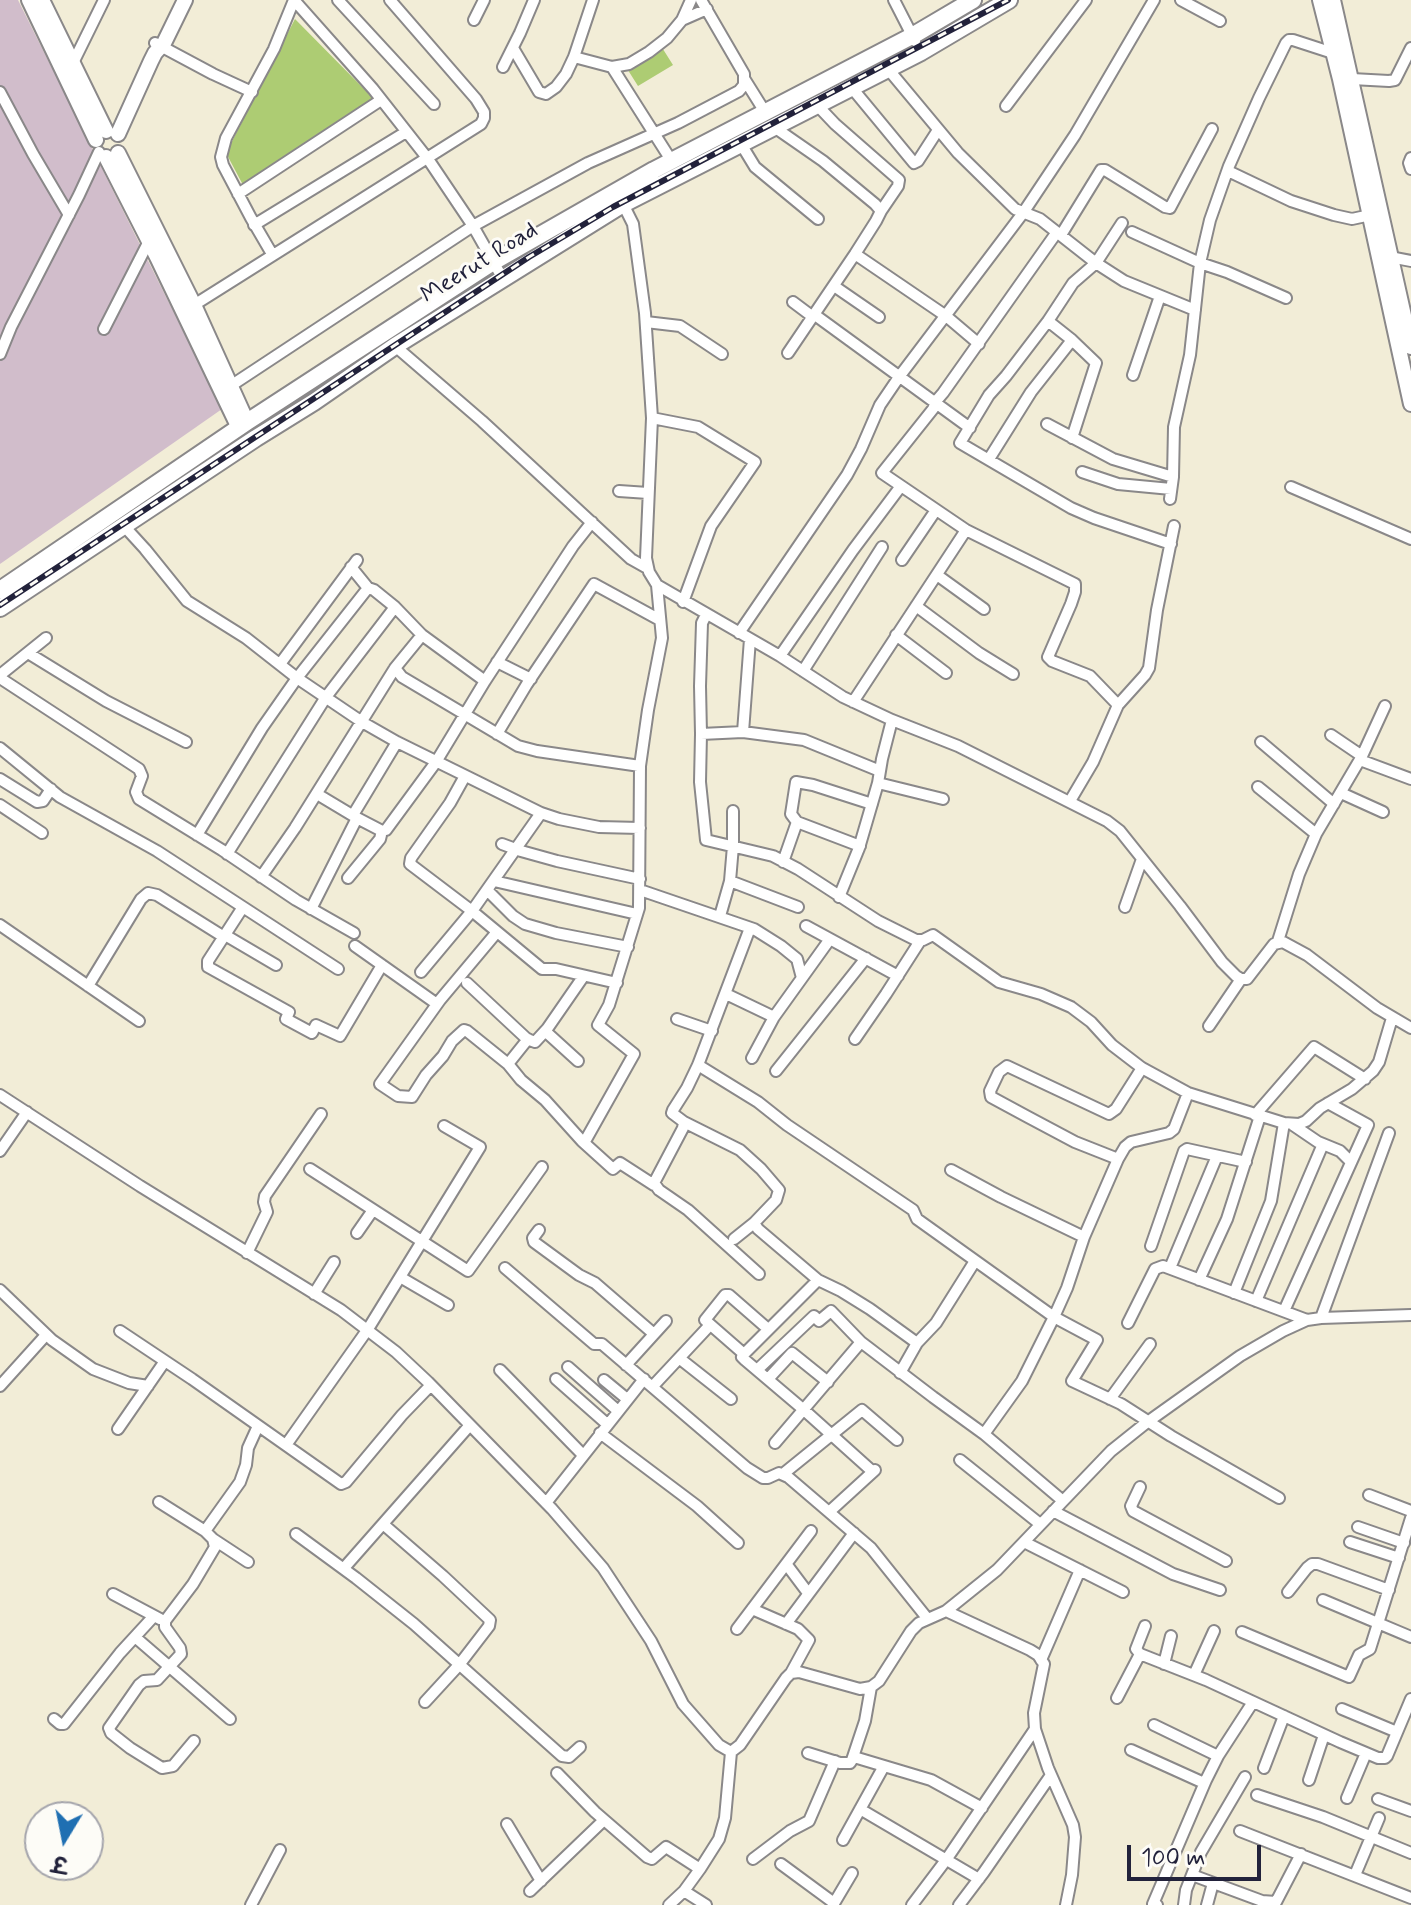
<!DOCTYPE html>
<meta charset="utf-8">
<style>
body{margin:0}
#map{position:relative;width:1411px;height:1905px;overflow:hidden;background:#f2edd7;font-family:Mynerve,"Playpen Sans Deva",sans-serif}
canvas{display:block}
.north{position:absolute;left:24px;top:1801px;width:80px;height:80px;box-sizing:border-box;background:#fdfcf7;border:2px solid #a5a5ac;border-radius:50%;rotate:190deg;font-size:22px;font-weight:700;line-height:32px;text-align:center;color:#22223b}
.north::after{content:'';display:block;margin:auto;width:28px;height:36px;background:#1f6fb2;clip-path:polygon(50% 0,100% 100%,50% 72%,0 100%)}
.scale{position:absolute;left:1127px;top:1845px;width:134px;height:36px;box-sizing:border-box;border:4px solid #22223b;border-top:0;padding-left:10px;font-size:24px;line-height:28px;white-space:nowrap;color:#22223b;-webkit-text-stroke:6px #fdfcf7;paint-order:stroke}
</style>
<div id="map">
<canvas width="1411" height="1905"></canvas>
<div class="north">उ</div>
<div class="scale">100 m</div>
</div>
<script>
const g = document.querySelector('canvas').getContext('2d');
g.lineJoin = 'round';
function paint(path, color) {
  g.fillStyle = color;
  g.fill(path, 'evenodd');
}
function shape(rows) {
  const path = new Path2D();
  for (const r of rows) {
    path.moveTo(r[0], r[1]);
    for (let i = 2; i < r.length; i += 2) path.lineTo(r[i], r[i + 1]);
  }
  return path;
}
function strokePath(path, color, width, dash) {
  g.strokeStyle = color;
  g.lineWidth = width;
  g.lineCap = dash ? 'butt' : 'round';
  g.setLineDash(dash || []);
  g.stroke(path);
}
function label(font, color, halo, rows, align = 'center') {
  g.font = font + ' Mynerve,sans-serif';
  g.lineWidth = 6;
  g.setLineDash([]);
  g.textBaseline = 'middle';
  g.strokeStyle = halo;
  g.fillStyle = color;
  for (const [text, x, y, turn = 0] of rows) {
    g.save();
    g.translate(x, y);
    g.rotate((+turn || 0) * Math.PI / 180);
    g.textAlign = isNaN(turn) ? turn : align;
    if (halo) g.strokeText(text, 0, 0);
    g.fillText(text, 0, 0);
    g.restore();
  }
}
const industrial = shape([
 [0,0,18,0,222,409,0,564]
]);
const green = shape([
 [295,19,373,98,243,185,226,153],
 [661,46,673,65,638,86,626,67]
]);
const street = shape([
 [294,0,373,89,428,159,473,226,503,279],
 [338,0,434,104],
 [894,0,915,41],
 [1181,0,1220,21],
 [474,20,484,0],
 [682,20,707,9],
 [155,43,213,74,252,92],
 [513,48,539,92,546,94,556,87,566,74,574,57,593,0],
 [574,57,612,67,629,64,649,52,667,38,682,20,691,0],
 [72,65,104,0],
 [503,67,520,33,534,0],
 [612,67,671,160],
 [888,69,958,153,1015,209,1040,219,1096,263,1124,281,1195,310],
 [1352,79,1389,81,1395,80,1411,48],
 [745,80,765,112],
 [852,88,914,163,918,161,938,130],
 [0,92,33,154,69,215],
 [817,105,835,124,899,180,898,186,881,211],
 [1006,106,1086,0],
 [774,127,823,161,875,204,881,211,876,221,855,254,788,353],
 [741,144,755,167,818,219],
 [1411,158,1409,163,1411,169],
 [1228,171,1291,201,1334,215,1352,219,1375,214],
 [238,194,381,100],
 [623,204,633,224,645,313,652,418,646,558,649,572,657,585,780,656,843,697,892,720,958,746,1107,821,1120,831,1180,906,1222,962,1236,976,1241,979,1247,979,1274,944,1283,942,1307,955,1377,1008,1411,1028],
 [1122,223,1096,263,1073,283,1048,321,1006,376,989,395,960,443,1071,508,1094,518,1171,544],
 [254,225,406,132],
 [1057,232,943,393,937,400,933,409,882,473,966,530,1075,584,1075,592,1071,604,1048,657,1052,661,1090,676,1118,705],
 [1132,232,1200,263,1227,272,1286,298],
 [1061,235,1101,170,1105,170,1165,207,1170,208,1212,129],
 [272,254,251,218,223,165,221,157,226,138,274,49,294,0],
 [855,254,946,316,979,344],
 [1385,256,1411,261],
 [834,286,879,317],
 [793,302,813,317],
 [194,305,481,124,484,118,484,112,476,99,390,0],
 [815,315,970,428],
 [1048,321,1072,340,1096,363,1072,438],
 [646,322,680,326,722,354],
 [104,329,149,241],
 [395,346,482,421,631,559,647,568],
 [0,354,11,327,79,195,99,152],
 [1133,375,1160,296],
 [232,385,473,226,588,163,678,123,739,91,744,85,744,74,701,0],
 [652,418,698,427,755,462,711,526,683,602],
 [1047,424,1113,459,1173,477],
 [989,459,1031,392,1072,340],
 [1082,472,1118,484,1171,489],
 [1291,487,1411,539],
 [619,491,648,493],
 [1170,499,1173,477,1174,427,1190,355,1200,263,1210,220,1229,166,1259,98,1286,43,1289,40,1293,40,1333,53],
 [124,526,145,549,187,601,246,638,297,678,362,722,397,742,541,813,559,819,599,827,640,828],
 [902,560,936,510],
 [351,567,368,588,374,590,395,607,422,635,485,681],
 [937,575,984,609],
 [916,606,979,653,1013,674],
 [706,615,702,623,700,686,701,734,700,782,706,840,773,856,798,869,878,921,916,940,923,940,933,935,999,982,1041,994,1071,1007,1091,1022,1112,1045,1142,1068,1188,1093,1284,1123,1299,1124,1306,1121,1320,1108,1352,1089,1373,1071,1379,1062,1392,1018],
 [739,633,847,475,861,449,880,405,899,377,1023,213,1075,135,1154,0],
 [896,635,946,673],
 [28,653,106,701,186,742],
 [780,656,853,550,901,486],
 [497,662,531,679],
 [280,664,357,560],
 [395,668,402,677,518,746,537,751,640,766],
 [803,671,882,547],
 [0,675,46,638],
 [0,678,139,769,142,776,136,792,139,799,222,850,296,900,354,933],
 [853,702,966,530],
 [743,732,750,639],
 [497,734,527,684,594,584,660,620],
 [701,734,743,732,804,740,880,771],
 [1331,735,1362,756],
 [1261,742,1334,804],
 [0,748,60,797,157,851,338,969],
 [1360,760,1411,779],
 [465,776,450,803,411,858,410,864,472,911,542,969,556,969,617,983],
 [0,779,37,802,43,801,51,789],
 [878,783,943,799],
 [1258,787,1316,834],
 [1341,793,1383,812],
 [317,794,357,818,382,831,386,830,436,762,485,681,573,546,592,522],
 [1070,801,1093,762,1118,705,1145,675,1149,668,1157,610,1174,526],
 [0,805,42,833],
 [353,815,397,742],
 [797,822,860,846],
 [197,835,262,728,297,678,368,588],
 [502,844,521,851,557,861,640,879],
 [227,854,326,697,395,607],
 [783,862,797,822,791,814,796,782,813,785,872,804],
 [261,877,295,828,395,668,422,635],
 [348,878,380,839,382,831],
 [494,881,637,914],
 [730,881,798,907],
 [487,890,513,916,525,924,556,933,628,947],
 [640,890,754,929,781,946,797,959,802,978],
 [839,897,859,848,878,783,882,759,892,720],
 [243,907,208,961,208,967,289,1012,286,1019,312,1033,316,1025,340,1036,382,965],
 [1125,907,1142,859],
 [311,909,357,818],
 [720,916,730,881,733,846,733,811],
 [0,925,139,1021],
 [806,926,898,976],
 [750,928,698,1065,687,1088,673,1110,672,1113,684,1122,683,1128,654,1183,659,1190,688,1210,759,1274],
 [497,932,440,1000,380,1084,398,1096,412,1097,426,1075,443,1056,452,1041,464,1030,467,1031,508,1064,521,1080,545,1100,582,1141,613,1169,620,1163,654,1185],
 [225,935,276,965],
 [1278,941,1299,874,1316,834,1362,756,1385,706],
 [355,946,437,1004],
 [421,972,472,911,541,813],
 [467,983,527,1039,535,1042,547,1029,583,977],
 [88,986,141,899,148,893,157,895,224,937],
 [726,994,774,1017],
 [677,1019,712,1031],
 [1209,1026,1241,979],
 [545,1031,578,1061],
 [855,1039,886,994,920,941],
 [752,1058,774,1017,830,939],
 [508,1064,528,1039],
 [698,1065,758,1102,787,1125,913,1210,917,1219,1054,1317,1097,1340,1072,1381,1121,1404,1171,1436,1279,1498],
 [776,1071,866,958],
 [0,1095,140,1186,341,1310,396,1352,428,1382,552,1509,603,1568,651,1641,683,1704,719,1745,731,1752],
 [1255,1115,1314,1047,1365,1079],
 [684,1122,740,1150,761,1169,779,1190,776,1200,754,1223,734,1239],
 [1293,1125,1318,1142,1340,1151,1351,1162],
 [584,1143,634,1054,598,1025,609,1005,639,908,640,766,648,710,662,638,657,585],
 [0,1151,27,1112],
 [1118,1159,1075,1142,1028,1117,991,1097,990,1091,999,1072,1007,1066,1109,1114,1116,1109,1142,1068],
 [310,1169,468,1271,542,1167],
 [951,1170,1001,1197,1084,1237],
 [754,1223,758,1229,818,1280,841,1291,870,1309,917,1343],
 [539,1230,533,1238,534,1242,579,1275,595,1283,654,1334],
 [357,1233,373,1210],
 [1151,1246,1184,1151,1187,1149,1246,1162],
 [247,1253,267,1212,264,1202,265,1196,321,1114],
 [505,1268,594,1344,602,1344,747,1468,763,1478,768,1478,779,1473,788,1477,871,1548,927,1618],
 [1170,1268,1217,1156],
 [400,1277,448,1305],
 [1199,1280,1227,1219,1260,1116],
 [0,1290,52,1340,93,1369,129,1383,148,1386],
 [1234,1293,1271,1201,1284,1123],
 [314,1294,334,1262],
 [1256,1301,1323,1144],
 [1284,1311,1368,1125,1328,1103],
 [1321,1318,1389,1133],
 [1128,1323,1155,1269,1163,1266,1307,1320],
 [768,1329,729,1295,725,1295,705,1320,744,1354,742,1357,745,1360,804,1410,873,1472],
 [120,1331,192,1379,341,1484,346,1482,402,1415,431,1385],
 [744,1354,818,1280],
 [679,1358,731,1399],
 [626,1365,666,1321],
 [568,1367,618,1411],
 [500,1370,583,1455],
 [757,1370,814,1316,819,1321,831,1311,861,1342,933,1397,984,1434,1063,1501],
 [900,1373,917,1343,936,1323,975,1261],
 [556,1379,607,1424],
 [768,1379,792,1353,828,1382],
 [604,1380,627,1399],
 [0,1386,46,1335],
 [653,1386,710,1325],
 [1110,1399,1150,1344],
 [118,1429,165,1361],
 [600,1433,697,1506,738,1543],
 [984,1434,1022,1381,1054,1317,1067,1288,1084,1237,1118,1159,1125,1147,1131,1142,1169,1133,1174,1129,1188,1093],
 [775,1443,861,1342],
 [286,1445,368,1329,480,1147,444,1126],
 [960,1460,1040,1524],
 [783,1474,862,1410,897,1440],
 [1140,1487,1131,1506,1133,1511,1226,1561],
 [1369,1495,1411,1511],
 [159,1502,205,1531,213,1539,215,1547,193,1584,165,1621,165,1627,180,1648,181,1654,157,1680,144,1681,139,1685,109,1728,111,1733,130,1748,162,1768,173,1766,194,1741],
 [546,1503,644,1379],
 [1053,1511,1173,1574,1220,1590],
 [829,1512,875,1470],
 [383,1524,443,1576,490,1620,489,1626,459,1665,425,1702],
 [1358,1527,1404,1543],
 [205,1531,240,1482,246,1465,248,1448,258,1426],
 [296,1534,356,1578,414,1624,562,1756,569,1757,580,1747],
 [213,1539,248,1562],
 [1024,1542,1123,1592],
 [1350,1542,1399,1558],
 [787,1565,808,1593],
 [344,1568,470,1425],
 [1288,1592,1307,1568,1312,1564,1318,1564,1389,1590],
 [113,1594,160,1619],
 [1323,1600,1411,1637],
 [752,1609,798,1629,809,1640,791,1673],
 [946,1611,1030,1650,1038,1655,1044,1664,1034,1713,1035,1729,1048,1768,1073,1825,1075,1837,1072,1875,1066,1905],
 [786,1624,854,1533],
 [1145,1626,1136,1649,1140,1654,1206,1680,1340,1742,1378,1758,1385,1758,1387,1756,1411,1699],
 [737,1629,811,1531],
 [1242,1632,1349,1677,1359,1655,1370,1649,1411,1518],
 [135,1637,230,1719],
 [1041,1660,1080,1570],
 [1164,1664,1171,1636],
 [1194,1675,1214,1631],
 [1117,1698,1140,1654],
 [1342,1709,1397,1732],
 [54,1719,60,1724,64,1724,120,1653,154,1616],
 [1154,1725,1218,1756],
 [1131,1750,1204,1783],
 [808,1753,840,1763,850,1763,852,1760,865,1721,871,1687],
 [854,1757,931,1780,982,1808],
 [1264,1768,1284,1716],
 [557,1773,595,1812,647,1857,652,1859,666,1847,700,1869],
 [1309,1780,1324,1735],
 [1257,1795,1323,1817,1411,1853],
 [1347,1798,1366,1753],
 [1378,1799,1411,1811],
 [860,1809,979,1879],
 [507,1824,541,1881],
 [1240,1831,1411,1898],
 [843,1840,884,1766],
 [753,1859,790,1831,809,1821,835,1761],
 [781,1864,834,1903],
 [1192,1875,1262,1901,1276,1902,1301,1854],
 [1355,1875,1379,1818],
 [530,1891,604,1820],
 [684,1891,706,1905],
 [251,1905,280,1850],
 [669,1905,684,1891,700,1869,719,1839,725,1818,731,1752,740,1745,786,1678,791,1673,799,1672,860,1689,871,1687,879,1681,911,1631,919,1623,946,1611,997,1570,1111,1451,1146,1423,1240,1356,1283,1331,1307,1320,1321,1318,1411,1315],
 [833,1905,852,1873],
 [912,1905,946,1860,1035,1729],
 [959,1905,984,1872,1051,1775],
 [1157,1905,1153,1904,1206,1780,1218,1756,1253,1702],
 [1184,1905,1186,1890,1201,1852,1245,1777],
 [1207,1905,1213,1883]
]);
const secondary = shape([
 [29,0,96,140],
 [42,0,106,131],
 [1320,0,1340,79,1411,404],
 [1333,0,1411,347],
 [118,134,151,61,155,53,164,43,185,0],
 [118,153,194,305,247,422],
 [106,157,157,257,239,428]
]);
const primary = shape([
 [0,590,247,422,493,262,654,170,912,36,973,0],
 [0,608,256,438,314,402,395,346,623,204,921,52,1009,0]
]);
const rail = shape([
 [0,605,529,257,613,207,1008,0]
]);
const streetNames = [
 ["Meerut Road",480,264,-32]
];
paint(industrial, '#d1bdcb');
paint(green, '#adcc73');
strokePath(street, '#8a8889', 14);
strokePath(secondary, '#8a8889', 18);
strokePath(primary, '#8a8889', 20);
strokePath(street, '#fff', 10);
strokePath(secondary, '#fff', 14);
strokePath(primary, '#fff', 16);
strokePath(rail, '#22223b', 6);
strokePath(rail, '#fdfcf7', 3, [9]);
label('24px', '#22223b', '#fdfcf7', streetNames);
</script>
